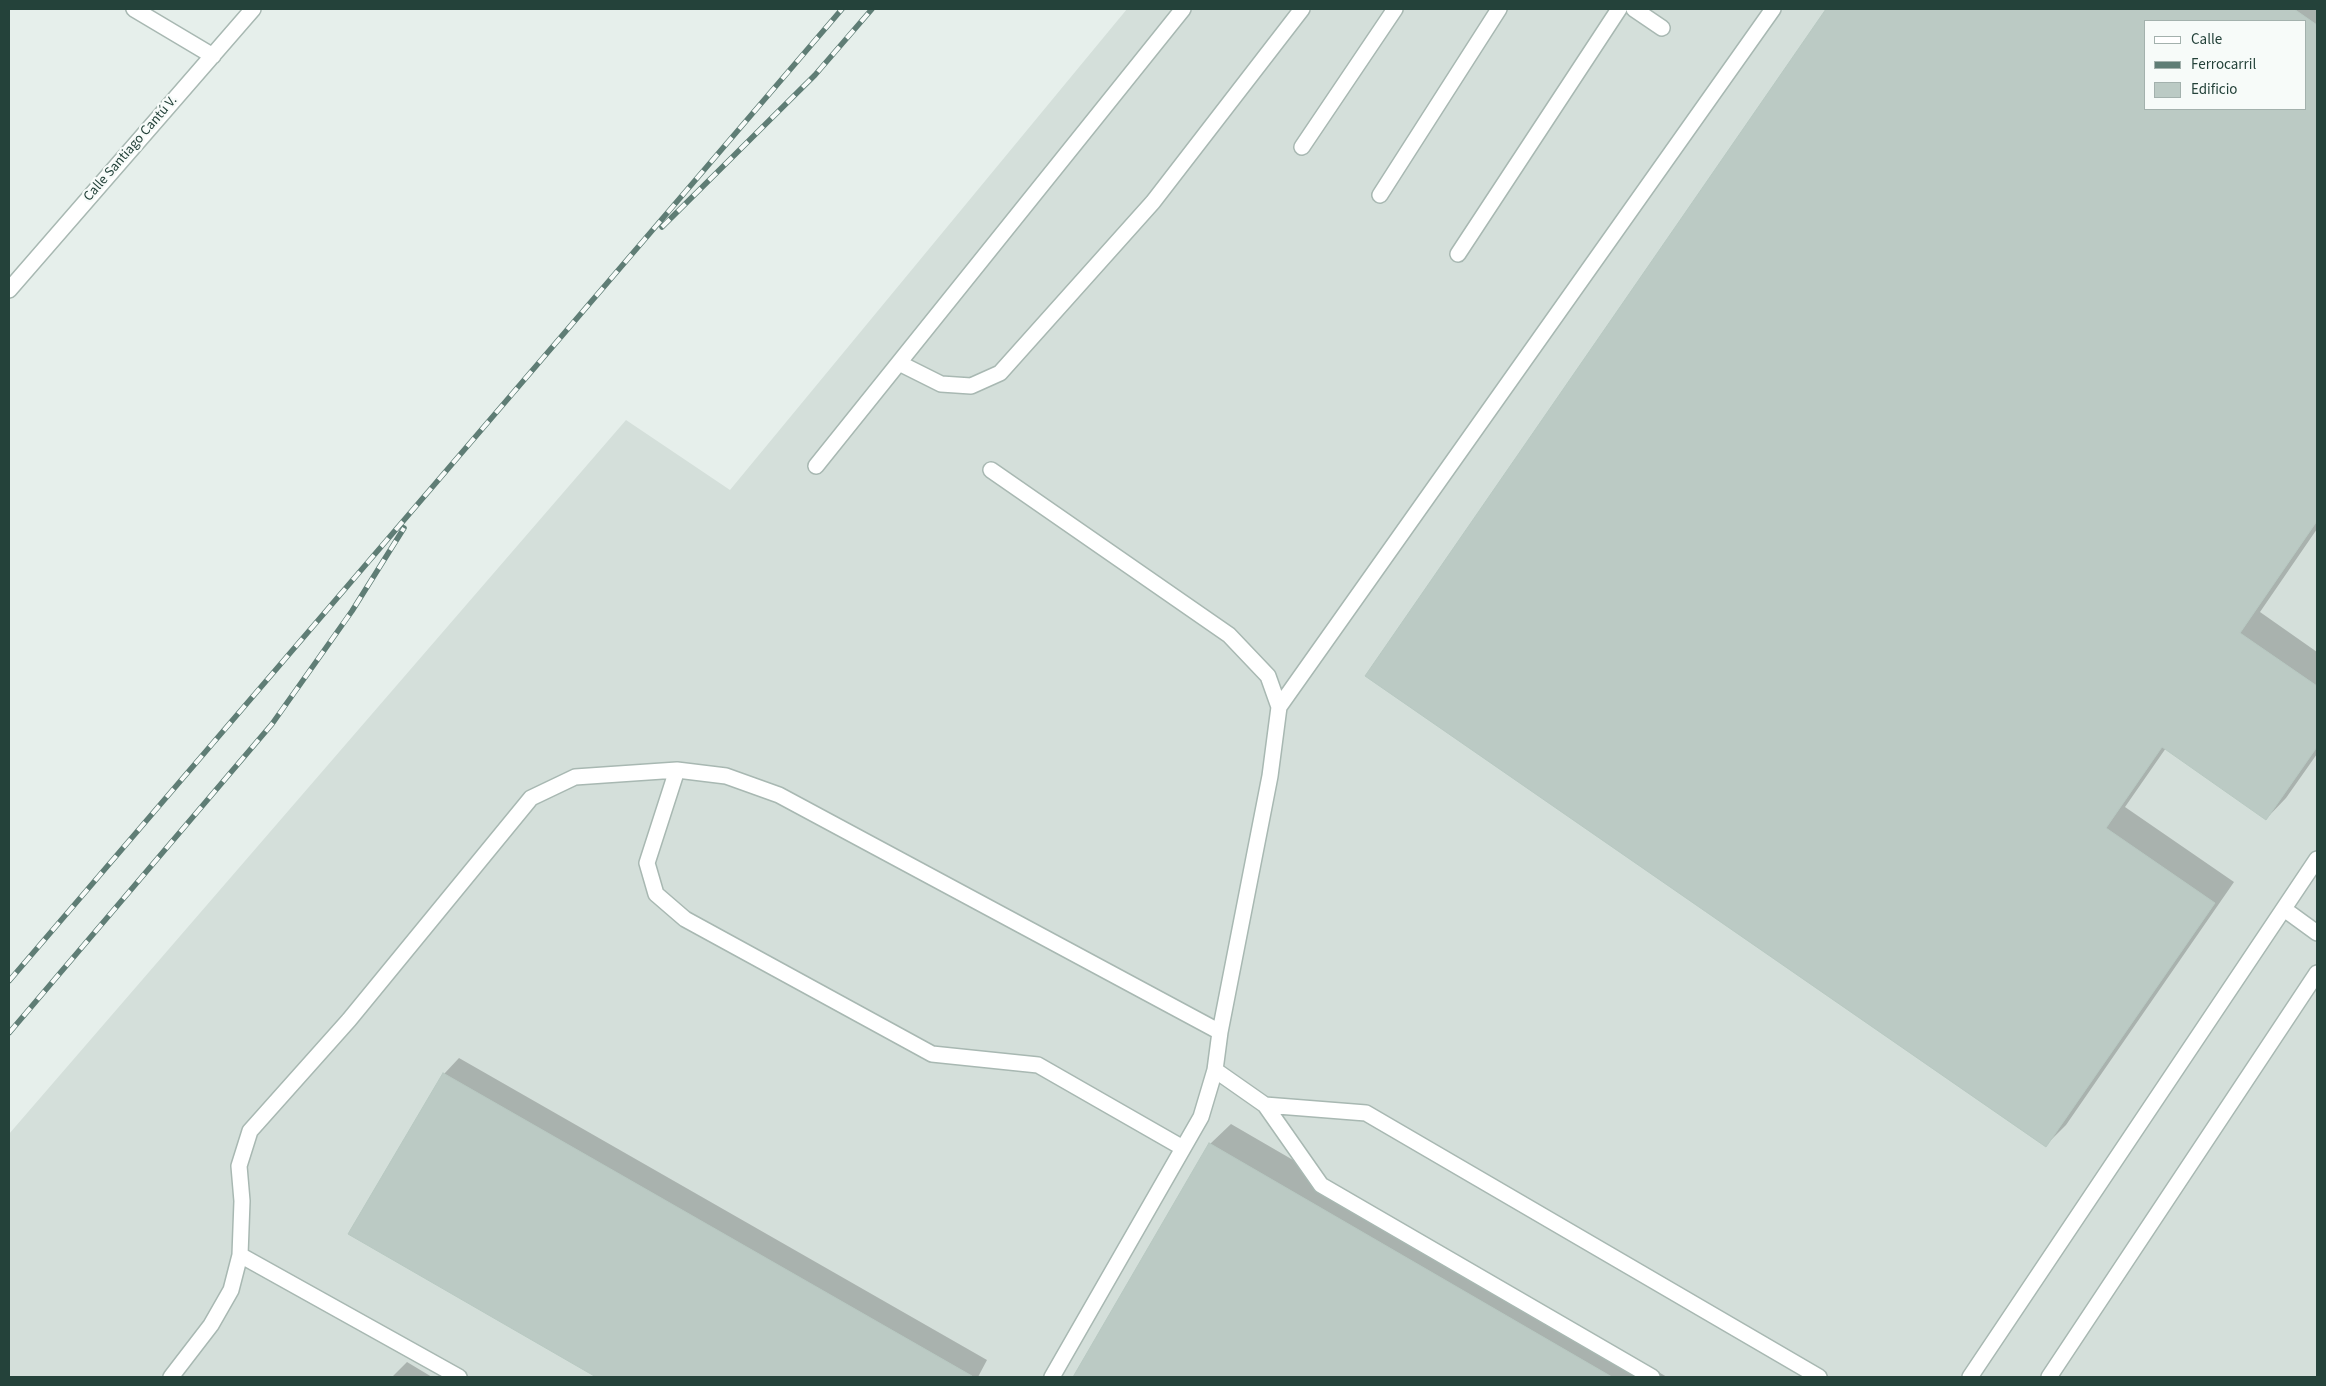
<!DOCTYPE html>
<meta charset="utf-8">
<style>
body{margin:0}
#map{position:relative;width:2326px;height:1386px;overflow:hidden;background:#e6efeb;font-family:"Source Sans 3",sans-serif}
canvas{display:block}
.frame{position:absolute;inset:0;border:10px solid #24423a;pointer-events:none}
.legend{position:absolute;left:2144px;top:20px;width:162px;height:90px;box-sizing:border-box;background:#f7fbf9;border:1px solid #a3b1ad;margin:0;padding:6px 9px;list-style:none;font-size:15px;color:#24423a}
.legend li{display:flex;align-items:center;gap:10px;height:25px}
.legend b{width:25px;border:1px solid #a3b1ad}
</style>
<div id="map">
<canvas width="2326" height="1386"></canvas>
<div class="frame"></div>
<ul class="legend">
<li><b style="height:6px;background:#fff"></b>Calle</li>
<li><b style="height:6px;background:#5f7d75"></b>Ferrocarril</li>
<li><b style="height:14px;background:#bbcac4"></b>Edificio</li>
</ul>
</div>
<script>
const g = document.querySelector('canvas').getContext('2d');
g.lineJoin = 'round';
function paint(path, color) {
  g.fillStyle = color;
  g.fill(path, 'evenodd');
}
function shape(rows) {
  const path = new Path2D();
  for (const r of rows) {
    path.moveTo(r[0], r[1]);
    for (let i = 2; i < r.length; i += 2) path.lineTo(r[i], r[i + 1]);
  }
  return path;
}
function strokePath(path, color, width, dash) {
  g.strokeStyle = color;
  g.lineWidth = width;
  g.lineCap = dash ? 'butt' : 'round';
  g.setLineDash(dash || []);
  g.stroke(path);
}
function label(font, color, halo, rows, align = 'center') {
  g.font = font + ' "Source Sans 3",sans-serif';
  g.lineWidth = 4.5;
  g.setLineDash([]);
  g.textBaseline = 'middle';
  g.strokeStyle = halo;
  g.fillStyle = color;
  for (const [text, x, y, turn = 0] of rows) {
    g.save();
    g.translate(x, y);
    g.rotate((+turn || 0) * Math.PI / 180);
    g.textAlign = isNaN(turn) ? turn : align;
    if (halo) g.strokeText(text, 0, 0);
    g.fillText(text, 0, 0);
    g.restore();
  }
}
const built = shape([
 [1127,9,2317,9,2317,1377,9,1377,9,1134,626,420,730,490],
 [2145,21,2305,21,2305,109,2145,109]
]);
const shadow = shape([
 [1828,9,2317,9,2317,529,2260,612,2317,652,2317,754,2286,798,2266,819,2166,748,2125,807,2234,882,2066,1125,2045,1146,1366,676],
 [2145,21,2305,21,2305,109,2145,109],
 [459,1058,987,1360,978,1377,599,1377,350,1233,444,1074],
 [1231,1124,1667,1377,1075,1377,1210,1144],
 [407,1362,432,1377,392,1377]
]);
const building = shape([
 [1826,9,2294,9,2317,25,2317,521,2240,633,2317,686,2317,747,2266,820,2162,747,2106,828,2215,903,2046,1147,1365,676,1826,9],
 [2145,21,2305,21,2305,109,2145,109,2145,21],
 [443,1073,972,1376,972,1377,596,1377,348,1234,443,1073],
 [1209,1143,1612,1377,1073,1377,1209,1143]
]);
const lane = shape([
 [1634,9,1662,28],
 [1302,147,1395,9],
 [1380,195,1499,9],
 [1458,254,1619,9],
 [899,363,941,384,971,386,1000,373,1153,202,1302,9],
 [816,466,1183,9],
 [991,470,1229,635,1268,676,1279,707,1270,776,1220,1032,1215,1070,1201,1117,1052,1377],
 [1279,707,1773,9],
 [677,770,647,863,656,894,685,919,932,1054,1038,1065,1183,1148],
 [2284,909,2317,933],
 [1215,1070,1265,1105,1321,1185,1652,1377],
 [1265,1105,1366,1113,1819,1377],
 [240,1255,459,1377],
 [171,1377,211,1325,231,1290,240,1255,242,1201,239,1166,250,1131,349,1020,531,798,575,777,677,770,726,776,779,795,1220,1032],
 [1970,1377,2317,859],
 [2049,1377,2317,973]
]);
const street = shape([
 [134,9,213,56],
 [9,290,253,9]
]);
const rail = shape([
 [662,227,815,75,872,9],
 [9,981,842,9],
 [9,1033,272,724,352,611,404,528]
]);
const streetNames = [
 ["Calle Santiago Cantú V.",131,149,-49]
];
paint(built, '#d4dfda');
paint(shadow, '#0003');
paint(building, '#bbcac4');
strokePath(building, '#b8c9c2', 1);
strokePath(lane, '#a8b8b2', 18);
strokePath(street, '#a8b8b2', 18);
strokePath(lane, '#fff', 15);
strokePath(street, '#fff', 15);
strokePath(rail, '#5f7d75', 5.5);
strokePath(rail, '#f7fbf9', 4, [11]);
label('14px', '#24423a', '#f7fbf9', streetNames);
</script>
